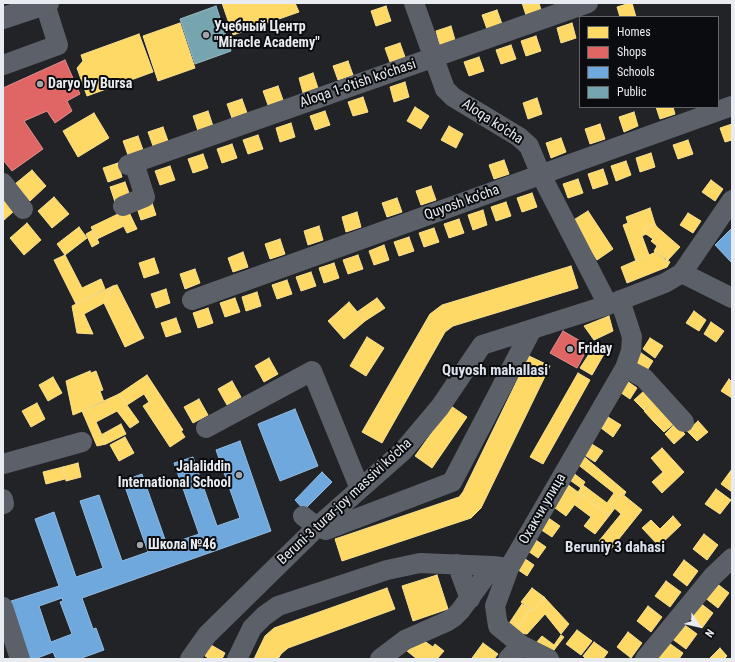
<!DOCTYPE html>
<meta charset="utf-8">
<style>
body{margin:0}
#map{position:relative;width:735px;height:662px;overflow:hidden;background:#212327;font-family:"Roboto Condensed",sans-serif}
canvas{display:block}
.frame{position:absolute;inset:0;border:4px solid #e8ebf0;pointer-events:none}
.legend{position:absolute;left:579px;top:16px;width:140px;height:92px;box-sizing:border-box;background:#0a0c0f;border:1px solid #636569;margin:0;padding:5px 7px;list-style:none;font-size:12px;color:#e8ebf0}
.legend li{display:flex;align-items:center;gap:8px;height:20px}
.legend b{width:20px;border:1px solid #636569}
.north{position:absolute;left:679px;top:606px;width:40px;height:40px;-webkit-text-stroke:3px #0a0c0f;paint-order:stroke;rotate:124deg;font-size:11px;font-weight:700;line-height:16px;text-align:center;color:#e8ebf0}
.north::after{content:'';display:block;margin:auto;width:14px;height:18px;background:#e8ebf0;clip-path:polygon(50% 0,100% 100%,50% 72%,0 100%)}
</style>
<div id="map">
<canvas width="735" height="662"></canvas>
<div class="frame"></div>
<ul class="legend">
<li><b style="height:11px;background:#ffd966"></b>Homes</li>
<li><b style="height:11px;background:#e06666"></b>Shops</li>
<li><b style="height:11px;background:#6fa8dc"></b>Schools</li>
<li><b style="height:11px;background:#76a5af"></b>Public</li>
</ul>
<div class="north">N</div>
</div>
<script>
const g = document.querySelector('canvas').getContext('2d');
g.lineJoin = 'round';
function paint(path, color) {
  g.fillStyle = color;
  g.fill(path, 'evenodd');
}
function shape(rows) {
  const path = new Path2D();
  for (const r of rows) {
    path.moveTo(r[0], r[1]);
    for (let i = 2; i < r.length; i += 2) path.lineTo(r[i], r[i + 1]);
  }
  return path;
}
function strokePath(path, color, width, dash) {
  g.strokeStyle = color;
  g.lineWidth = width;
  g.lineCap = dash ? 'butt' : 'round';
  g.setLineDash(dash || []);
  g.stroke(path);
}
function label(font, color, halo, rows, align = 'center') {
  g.font = font + ' "Roboto Condensed",sans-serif';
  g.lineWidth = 4;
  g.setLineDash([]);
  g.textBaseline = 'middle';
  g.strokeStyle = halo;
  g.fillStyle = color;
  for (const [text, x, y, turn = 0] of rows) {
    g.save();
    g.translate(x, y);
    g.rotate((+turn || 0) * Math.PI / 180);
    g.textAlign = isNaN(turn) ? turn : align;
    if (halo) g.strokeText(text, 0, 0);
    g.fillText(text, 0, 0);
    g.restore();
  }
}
const homes = shape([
 [222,3,295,3,299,12,233,35,222,3],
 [522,3,539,3,541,10,526,15,522,3],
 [630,3,632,3,636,17,620,17,617,7,630,3],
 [386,6,391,21,376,26,371,11,386,6],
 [497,10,502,24,487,29,482,15,497,10],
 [180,23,195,68,158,81,143,36,180,23],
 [572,23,576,38,561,43,557,28,572,23],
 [451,26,455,40,440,46,436,31,451,26],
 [139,34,153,72,87,96,77,68,83,61,81,55,139,34],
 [536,36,541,51,526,56,521,41,536,36],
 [400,43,405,57,390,62,385,48,400,43],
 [511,45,516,59,501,64,496,50,511,45],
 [479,57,484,71,469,76,464,62,479,57],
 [348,61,353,75,338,80,333,66,348,61],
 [313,73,318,88,303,93,299,78,313,73],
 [405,82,409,97,394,102,390,87,405,82],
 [278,86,283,100,268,105,263,91,278,86],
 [363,97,368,112,353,116,348,102,363,97],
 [537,98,542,114,528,119,523,103,537,98],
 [242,99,247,113,232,118,227,104,242,99],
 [415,107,429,116,421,129,407,121,415,107],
 [656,107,673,107,675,114,660,119,656,107],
 [208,111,213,126,198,131,193,116,208,111],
 [325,111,330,125,315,130,310,116,325,111],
 [634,112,638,126,624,132,619,117,634,112],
 [94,113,109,138,78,157,63,131,94,113],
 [291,123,295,137,280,142,276,128,291,123],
 [600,124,605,139,590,144,585,129,600,124],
 [732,124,732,140,725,142,720,128,732,124],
 [449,126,463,134,456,148,441,140,449,126],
 [163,127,168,141,153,146,148,132,163,127],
 [258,135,263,149,248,154,243,140,258,135],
 [138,136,143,150,128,155,123,141,138,136],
 [561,138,566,152,551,158,546,143,561,138],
 [688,140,693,154,678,159,673,145,688,140],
 [232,144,237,158,222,163,217,149,232,144],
 [651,153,655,167,640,172,636,158,651,153],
 [203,154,208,168,193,173,188,159,203,154],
 [504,160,509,174,494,179,489,165,504,160],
 [626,161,631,175,616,181,611,166,626,161],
 [118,163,122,177,108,182,103,168,118,163],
 [170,166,175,180,160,185,155,171,170,166],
 [603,169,608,184,593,189,588,174,603,169],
 [32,170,46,186,30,201,15,184,32,170],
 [578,179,583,193,568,198,563,184,578,179],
 [711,180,723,189,715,201,702,192,711,180],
 [125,182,130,196,115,202,110,187,125,182],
 [431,186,436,200,421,205,416,191,431,186],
 [532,193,537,207,522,212,517,198,532,193],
 [54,197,69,214,52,228,38,211,54,197],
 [3,198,14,211,3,221,3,198],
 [397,198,402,212,387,217,382,203,397,198],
 [151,200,156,215,141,220,136,205,151,200],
 [506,202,511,216,496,221,491,207,506,202],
 [127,208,137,229,127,233,117,213,127,208],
 [650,208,655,224,644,228,646,234,642,236,649,255,636,261,623,225,628,223,626,217,650,208],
 [483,210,487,225,473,230,468,215,483,210],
 [588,211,613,249,597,260,572,221,588,211],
 [357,212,361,227,346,232,342,217,357,212],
 [688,213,701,221,693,233,680,225,688,213],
 [118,214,124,226,97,239,91,227,118,214],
 [459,219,464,233,449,238,444,224,459,219],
 [27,223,41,240,24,255,10,238,27,223],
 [655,224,657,227,680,247,667,261,654,251,657,246,651,241,653,239,646,234,644,228,655,224],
 [319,226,323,240,308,245,304,231,319,226],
 [79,227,87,238,65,255,57,244,79,227],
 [434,228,439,242,424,247,419,233,434,228],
 [93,230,99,243,92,247,86,234,93,230],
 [409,237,414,251,399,256,394,242,409,237],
 [280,239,285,254,270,259,265,244,280,239],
 [384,245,389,260,374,265,369,251,384,245],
 [243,252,248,267,233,272,228,258,243,252],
 [656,252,670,262,667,267,627,283,621,267,656,252],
 [65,255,82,288,101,279,105,289,76,304,54,260,65,255],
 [358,255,363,269,348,274,343,260,358,255],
 [154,258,159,273,144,278,139,263,154,258],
 [334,263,339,278,324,283,319,268,334,263],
 [571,266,578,288,453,326,445,332,382,443,362,432,430,314,442,305,571,266],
 [195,269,200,283,185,289,180,274,195,269],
 [311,272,316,286,301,291,296,277,311,272],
 [287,280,292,294,277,299,272,285,287,280],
 [117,285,144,338,125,347,104,303,113,286,117,285],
 [113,286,104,303,84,314,93,334,77,333,72,306,113,286],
 [166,289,170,303,156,308,151,294,166,289],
 [257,292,261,306,246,311,242,297,257,292],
 [235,298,240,312,225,317,220,303,235,298],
 [377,298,385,308,365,321,357,312,377,298],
 [349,302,365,321,344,339,328,321,349,302],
 [208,308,213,323,198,328,193,313,208,308],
 [694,311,706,320,699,331,686,323,694,311],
 [609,316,613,331,594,340,584,326,609,316],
 [176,318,181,332,166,337,161,323,176,318],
 [711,322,724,331,716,342,704,334,711,322],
 [367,337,384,348,366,376,350,366,367,337],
 [650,338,663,346,655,358,643,349,650,338],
 [593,348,604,354,592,375,580,368,593,348],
 [641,353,653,361,646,372,633,364,641,353],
 [529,356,550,366,481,508,471,518,342,561,335,539,459,497,463,492,529,356],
 [269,358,278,374,264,382,255,366,269,358],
 [90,371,91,373,96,371,103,390,100,391,104,402,73,415,66,381,90,371],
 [578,373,590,380,543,464,530,457,578,373],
 [147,375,183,430,181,431,185,437,170,447,143,406,149,402,144,394,127,405,119,394,147,375],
 [53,377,62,393,48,401,39,385,53,377],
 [624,379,637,388,630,399,617,390,624,379],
 [729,379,732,382,732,398,721,391,729,379],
 [232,381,241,397,227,405,218,389,232,381],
 [645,390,655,401,644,410,634,400,645,390],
 [119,394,139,422,130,428,117,411,96,422,106,444,97,446,82,411,119,394],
 [199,399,208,415,193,423,184,407,199,399],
 [655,401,665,412,654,422,644,411,655,401],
 [37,403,45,419,31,427,22,411,37,403],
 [451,406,467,417,432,468,415,456,451,406],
 [665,412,675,423,664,432,654,422,665,412],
 [608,417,621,425,613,437,601,428,608,417],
 [698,421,708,432,697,441,687,431,698,421],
 [121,424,126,434,106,444,101,435,121,424],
 [675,424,685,434,674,444,665,434,675,424],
 [125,437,134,453,119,461,110,445,125,437],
 [590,443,603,451,595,462,583,454,590,443],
 [662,448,684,472,662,493,652,482,663,472,651,458,662,448],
 [581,454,626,492,624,495,621,493,611,505,615,508,609,516,578,492,583,485,607,503,614,493,576,463,581,454],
 [78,463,81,477,66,481,63,467,78,463],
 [63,467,65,479,46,484,43,472,63,467],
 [732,469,732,492,721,484,732,469],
 [572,472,585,482,581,488,567,478,572,472],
 [563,481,582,495,566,516,547,502,563,481],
 [716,489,731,500,720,514,705,504,716,489],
 [621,493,642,510,610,550,599,541,621,514,611,505,621,493],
 [582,495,609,516,595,534,584,526,591,517,575,505,582,495],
 [673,516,681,525,659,546,642,528,651,520,660,529,673,516],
 [547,517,560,526,552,537,540,529,547,517],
 [704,534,718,545,707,560,693,549,704,534],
 [533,538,546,547,538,558,525,549,533,538],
 [521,556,534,565,527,576,514,567,521,556],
 [684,560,698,571,687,586,673,575,684,560],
 [437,575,448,609,413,621,402,586,437,575],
 [666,581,681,592,670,607,655,596,666,581],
 [715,582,729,593,718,608,704,597,715,582],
 [387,588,395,609,288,648,281,654,278,659,254,659,265,636,274,628,387,588],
 [532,588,544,597,533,611,521,602,532,588],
 [544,597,569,624,561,634,545,614,527,634,519,633,516,631,530,609,533,611,544,597],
 [699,602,713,613,702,628,688,617,699,602],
 [522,604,530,609,516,631,508,625,522,604],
 [648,606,662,617,651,632,637,621,648,606],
 [682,623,697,634,686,649,671,638,682,623],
 [577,630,592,641,581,655,566,644,577,630],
 [628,632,642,643,631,658,617,647,628,632],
 [561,635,564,637,551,654,536,643,542,636,554,645,561,635],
 [423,640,433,647,435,644,444,651,437,659,417,659,407,651,413,642,418,646,423,640],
 [594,642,608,652,603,659,586,659,583,656,594,642],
 [483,643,498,654,494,659,472,658,483,643],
 [669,643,683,653,679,659,660,659,658,657,669,643],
 [211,645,225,653,222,659,210,659,205,656,211,645],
 [720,648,727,656,724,659,709,659,720,648]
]);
const shops = shape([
 [65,60,80,94,67,101,72,111,55,123,47,111,24,121,43,149,12,171,3,160,3,88,65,60],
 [563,331,589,346,577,368,550,353,563,331]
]);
const schools = shape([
 [732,228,732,263,715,245,732,228],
 [295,409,318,466,280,481,258,424,295,409],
 [240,441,271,531,82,598,93,629,96,628,104,650,79,659,56,659,53,652,35,659,28,659,8,602,59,586,35,519,54,512,76,577,103,568,80,501,99,495,122,561,148,552,123,481,142,474,167,545,199,534,174,463,193,457,217,526,240,518,216,450,240,441],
 [62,598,63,601,60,602,72,634,51,642,39,606,62,598],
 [322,472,332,482,304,510,295,500,322,472]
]);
const public = shape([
 [216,6,231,51,195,64,180,19,216,6]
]);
const minor = shape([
 [414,3,445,89,453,97,519,137,529,146,541,175,608,305],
 [3,65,58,45,45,4],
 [128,165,588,3],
 [3,183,23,209],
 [123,206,145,197,134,163],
 [682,273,732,298],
 [192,300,732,106],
 [625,368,644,378,684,422],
 [206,428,312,371,360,489],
 [3,464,82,442],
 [3,499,4,504],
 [303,516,317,527,326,530,452,482,532,329],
 [457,564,470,599],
 [509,568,495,606,498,626,521,645,549,659],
 [3,607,20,659],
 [190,659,207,635,317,527,403,451,440,407,482,345,608,305,665,283,682,273,732,200],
 [237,659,252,628,264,616,278,606,387,570,420,563,493,566],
 [380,659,405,640,448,621,454,617,460,611,493,566,509,568,625,368,631,351,632,337,620,300],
 [508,659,521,645],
 [645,659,713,576,732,558]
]);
const major = shape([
 [3,18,48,3]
]);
const markers = [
 [206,35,4,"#a2a5aa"],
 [40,84,4,"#a2a5aa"],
 [570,349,4,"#a2a5aa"],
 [239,475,4,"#a2a5aa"],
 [140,545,4,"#a2a5aa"]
];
const poiNames = [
 ["Учебный Центр",214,27],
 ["\"Miracle Academy\"",214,43],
 ["Daryo by Bursa",48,84],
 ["Friday",578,349],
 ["Jalaliddin",231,467,"right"],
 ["International School",231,483,"right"],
 ["Школа №46",148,545]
];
const streetNames = [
 ["Aloqa 1-o'tish ko'chasi",358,84,-19],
 ["Aloqa ko'cha",492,122,33],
 ["Quyosh ko'cha",462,203,-20],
 ["Beruni-3 turar-joy massivi ko'cha",345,502,-43],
 ["Охакчи улица",543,509,-60]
];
const neighbourhoodNames = [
 ["Quyosh mahallasi",495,371],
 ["Beruniy 3 dahasi",615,548]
];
paint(homes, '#ffd966');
strokePath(homes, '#f8de8f', 1);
paint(shops, '#e06666');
strokePath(shops, '#e28e8f', 1);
paint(schools, '#6fa8dc');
strokePath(schools, '#93bce2', 1);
paint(public, '#76a5af');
strokePath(public, '#98bac2', 1);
strokePath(minor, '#5c6068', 20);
strokePath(major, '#5c616a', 22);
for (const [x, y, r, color] of markers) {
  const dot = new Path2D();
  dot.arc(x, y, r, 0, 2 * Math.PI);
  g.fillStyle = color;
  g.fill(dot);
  strokePath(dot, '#0a0c0f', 1.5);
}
label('bold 14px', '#e8ebf0', '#0a0c0f', poiNames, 'left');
label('14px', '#e8ebf0', '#0a0c0f', streetNames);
label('bold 15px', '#dce1eb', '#0a0c0f', neighbourhoodNames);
</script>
